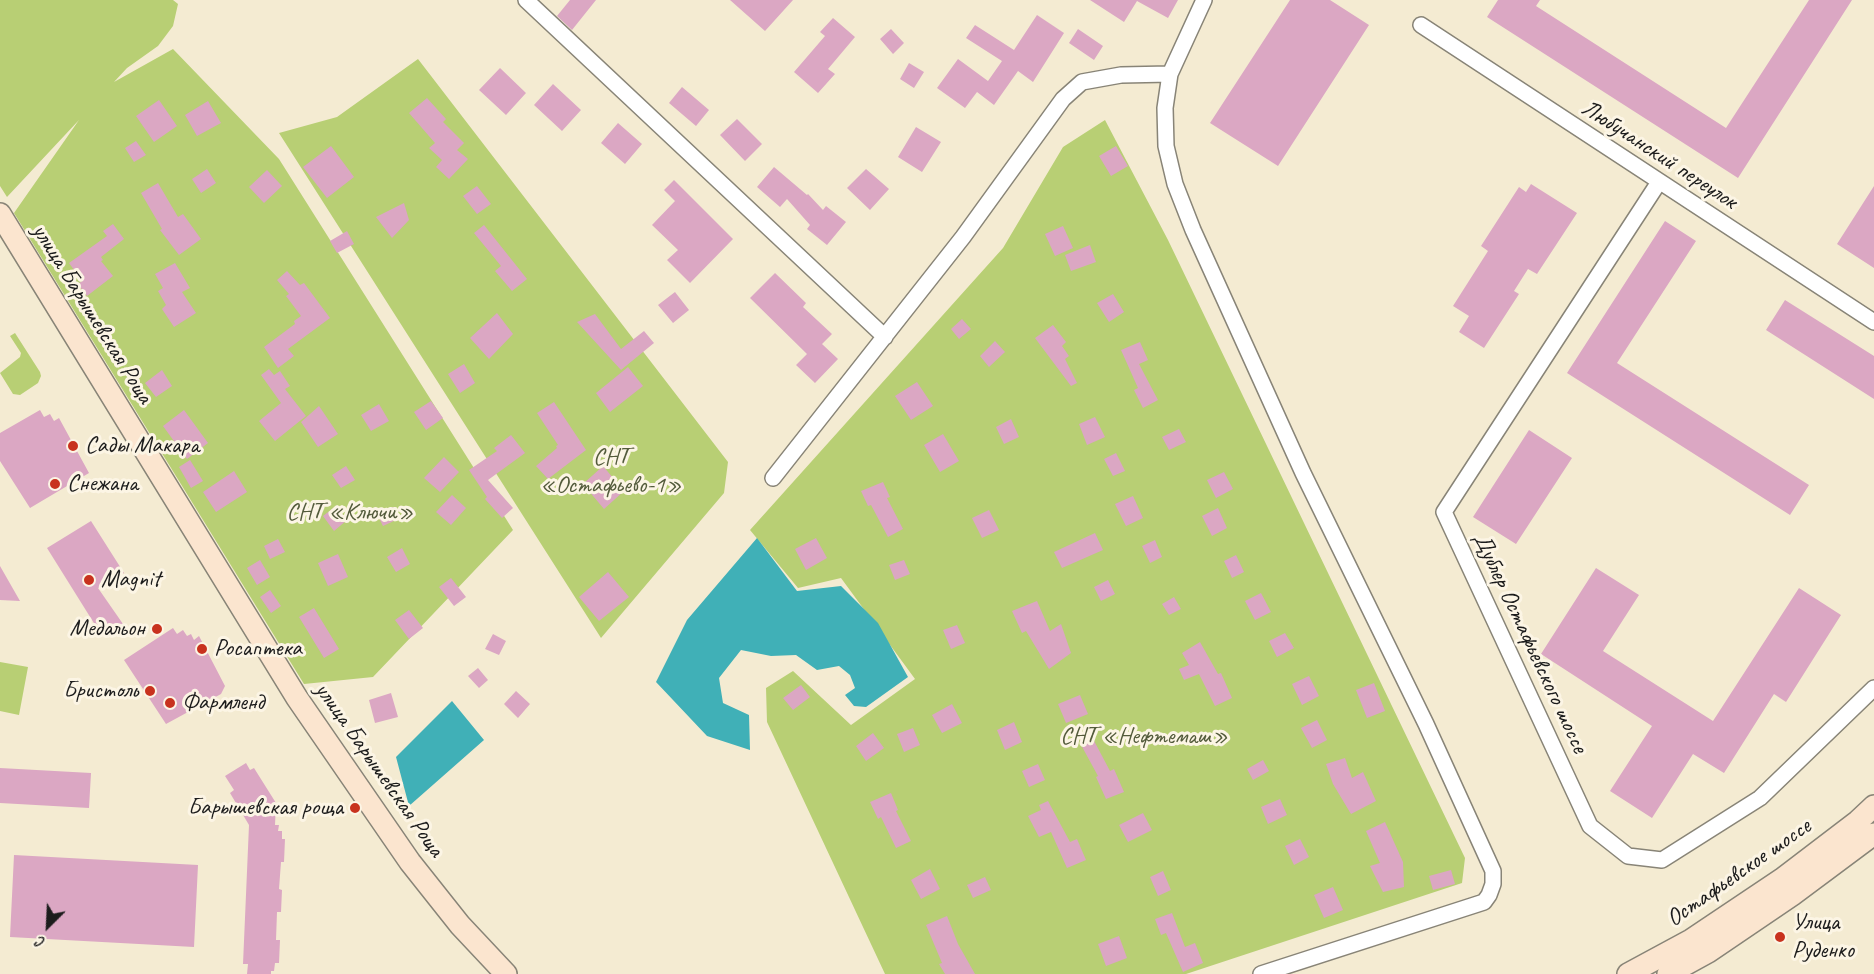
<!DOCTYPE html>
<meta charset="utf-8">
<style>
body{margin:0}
#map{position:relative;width:1874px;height:974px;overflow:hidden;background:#f4ebd2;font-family:Caveat,sans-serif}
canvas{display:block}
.north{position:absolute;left:18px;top:896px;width:60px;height:60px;-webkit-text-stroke:4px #fcf5e5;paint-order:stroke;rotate:204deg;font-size:16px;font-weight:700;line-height:24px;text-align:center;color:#1c1c1c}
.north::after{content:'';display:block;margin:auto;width:21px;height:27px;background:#1c1c1c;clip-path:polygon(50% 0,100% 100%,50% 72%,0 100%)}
</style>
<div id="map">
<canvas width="1874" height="974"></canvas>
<div class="north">С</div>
</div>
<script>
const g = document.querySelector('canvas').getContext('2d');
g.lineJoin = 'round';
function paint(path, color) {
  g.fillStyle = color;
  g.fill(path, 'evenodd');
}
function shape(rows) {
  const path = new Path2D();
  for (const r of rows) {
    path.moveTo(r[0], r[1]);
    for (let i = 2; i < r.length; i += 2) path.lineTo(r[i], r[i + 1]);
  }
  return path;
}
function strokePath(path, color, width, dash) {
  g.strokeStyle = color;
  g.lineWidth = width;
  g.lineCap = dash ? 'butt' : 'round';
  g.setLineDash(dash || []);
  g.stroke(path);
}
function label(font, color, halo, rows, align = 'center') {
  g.font = font + ' Caveat,sans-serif';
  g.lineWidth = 6;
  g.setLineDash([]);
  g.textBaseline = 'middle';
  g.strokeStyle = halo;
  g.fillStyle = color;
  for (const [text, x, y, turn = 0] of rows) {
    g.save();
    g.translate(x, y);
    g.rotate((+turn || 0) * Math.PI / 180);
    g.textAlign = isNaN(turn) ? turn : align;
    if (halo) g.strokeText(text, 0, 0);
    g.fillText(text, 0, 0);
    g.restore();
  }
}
const green = shape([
 [0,0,173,0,178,4,173,26,158,46,127,68,114,82,173,49,279,159,513,530,373,677,304,684,14,213,79,120,7,197,0,186],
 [418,59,728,462,724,493,601,638,279,133,337,117],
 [1105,120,1168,240,1465,858,1462,883,1186,974,885,974,767,722,766,688,793,671,851,725,915,679,841,578,798,588,750,530,1003,248,1063,147],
 [15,333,40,372,41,376,38,383,20,395,13,394,0,373,20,357,21,353,10,336],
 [0,662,28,667,19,715,0,711]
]);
const water = shape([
 [757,538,797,591,841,586,878,623,908,677,866,707,854,706,845,695,855,688,850,675,839,666,817,670,796,655,771,656,741,650,719,678,723,703,749,715,750,750,707,736,656,682,687,620],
 [452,701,484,740,409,806,396,757]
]);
const building = shape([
 [570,0,596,0,572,30,557,16],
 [730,0,793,0,765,31],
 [1090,0,1178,0,1168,18,1137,1,1124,22],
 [1290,0,1330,0,1369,25,1278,166,1210,123],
 [1498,0,1540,0,1536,6,1726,128,1809,0,1852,0,1738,178,1487,17],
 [1037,15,1064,33,1033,82,1018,71,994,105,977,92,965,108,937,88,958,59,988,81,1002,61,966,38,975,25,1014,50],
 [833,18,855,37,828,69,835,74,818,93,794,72,825,36,820,32],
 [891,29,904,43,893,54,880,39],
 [1078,29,1103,46,1094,60,1069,43],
 [909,63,924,72,914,88,900,79],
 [500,68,526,93,506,115,479,90],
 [553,84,581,110,562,131,534,105],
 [682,87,709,110,696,126,669,103],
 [427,98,446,119,443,122,464,143,457,150,468,159,449,179,436,167,442,160,429,148,435,143,409,113],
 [159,100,177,126,154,142,136,116],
 [208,101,221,123,197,136,185,115],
 [737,119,762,144,745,161,720,135],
 [618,123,642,144,625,164,601,143],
 [916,127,941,142,922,172,898,157],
 [136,141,146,155,134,162,125,148],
 [331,146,354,177,327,198,303,167],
 [1116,146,1128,166,1111,176,1099,156],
 [774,167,807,195,808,194,823,210,826,206,846,222,827,245,807,229,810,225,787,199,780,207,757,187],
 [207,169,216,183,201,193,192,179],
 [866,169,889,189,870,210,847,188],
 [267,170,282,186,264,203,249,187],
 [674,180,733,239,690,283,667,260,678,250,652,225,675,201,664,190],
 [158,183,178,217,183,214,201,239,179,255,160,230,162,229,141,193],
 [1531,184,1577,213,1537,274,1528,269,1514,291,1519,294,1484,348,1459,332,1469,316,1453,306,1488,251,1481,246,1519,187,1526,192],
 [477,186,491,204,477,214,463,196],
 [1874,186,1874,268,1837,244],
 [404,203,409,220,392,238,376,217],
 [1665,221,1696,241,1617,363,1809,485,1790,515,1567,373],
 [113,224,124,239,101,257,103,260,101,261,113,276,87,296,78,284,82,281,69,263,107,236,103,231],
 [484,225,527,279,512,291,495,271,501,266,474,233],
 [1063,226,1073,248,1055,256,1045,234],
 [347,231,354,244,337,253,330,241],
 [1090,245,1096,262,1071,271,1065,255],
 [175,263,190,288,182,292,196,313,174,327,162,309,166,305,158,291,163,288,155,274],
 [287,271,300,285,304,283,330,318,288,349,294,356,278,368,264,347,295,324,294,321,301,316,286,296,289,294,277,280],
 [775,273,806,303,803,307,832,334,822,344,838,359,815,383,796,365,807,354,750,298],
 [675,292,689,310,673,323,658,305],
 [1113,294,1124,312,1109,322,1097,303],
 [1785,300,1874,356,1874,399,1766,330],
 [497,313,513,334,489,359,470,338],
 [595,314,621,349,644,331,654,343,621,370,577,322],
 [962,319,971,329,959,339,951,329],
 [1053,325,1066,342,1062,346,1069,356,1065,359,1077,383,1071,386,1035,338],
 [995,341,1005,352,989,367,980,356],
 [1140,342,1148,360,1139,364,1158,400,1143,408,1134,390,1138,388,1121,350],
 [464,364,475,383,460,393,448,374],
 [628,367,643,386,610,412,596,393],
 [269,369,274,375,280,371,290,386,285,389,306,416,275,441,259,421,281,403,261,375],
 [162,370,172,386,156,397,145,383],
 [917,382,933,406,911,420,895,396],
 [431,401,443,418,426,430,414,412],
 [554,402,586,450,548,479,536,466,557,448,556,446,558,445,537,413],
 [379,404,389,421,371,431,361,415],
 [319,406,338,434,318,447,301,422],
 [40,410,44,417,50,414,54,421,59,418,89,473,30,508,0,461,0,433],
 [184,410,208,443,187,459,163,426],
 [1095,417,1105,437,1087,445,1079,424],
 [1011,419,1019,437,1004,444,996,427],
 [1179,429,1186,442,1169,450,1162,437],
 [1529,430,1572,458,1516,544,1473,517],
 [943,434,959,461,940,472,924,445],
 [511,435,525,453,488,480,513,508,502,518,485,499,487,497,469,470,497,451,494,448],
 [1116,453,1125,471,1113,476,1104,459],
 [444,457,459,472,440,492,424,478],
 [190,460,203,481,191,488,179,467],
 [346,466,355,480,341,488,332,475],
 [603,466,624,491,604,509,583,484],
 [234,471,247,492,216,512,203,492],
 [1224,472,1233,489,1216,498,1207,480],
 [883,482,890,497,887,498,903,529,888,537,871,505,868,506,861,491],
 [452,495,466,508,451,525,436,512],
 [1133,496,1143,518,1126,526,1115,504],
 [336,506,347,520,334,531,323,516],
 [393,507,398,519,383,526,377,514],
 [1218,508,1227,528,1212,536,1202,516],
 [989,510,999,530,982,538,972,518],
 [91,521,124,573,98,588,123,624,102,636,47,548],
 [1095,533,1103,550,1062,568,1054,552],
 [816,538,827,558,806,570,795,549],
 [278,539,285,552,270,559,264,546],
 [1155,540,1162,557,1150,563,1142,546],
 [402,548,410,564,396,572,387,557],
 [338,554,348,577,328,586,318,563],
 [1236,555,1244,572,1232,578,1224,561],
 [260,560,270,577,257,585,247,568],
 [904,560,910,574,895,580,889,565],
 [0,566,20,601,0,600],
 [1596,568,1639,595,1603,651,1713,721,1799,588,1841,615,1786,702,1774,694,1724,773,1693,754,1652,818,1610,791,1652,726,1541,654],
 [608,572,629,597,599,621,579,597],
 [451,578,466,597,454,606,439,587],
 [1108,580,1115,594,1101,601,1094,587],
 [270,590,281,606,271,613,260,597],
 [1261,593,1271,612,1255,620,1245,601],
 [1174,597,1181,609,1169,615,1162,604],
 [1037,601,1050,631,1061,624,1071,653,1049,669,1026,631,1022,633,1012,611],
 [314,608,339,649,324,658,299,617],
 [409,610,423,628,409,639,395,620],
 [957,625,965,643,951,649,943,630],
 [173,628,177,634,183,630,187,636,191,634,194,640,199,636,225,686,221,694,166,724,124,660],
 [1285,633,1294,648,1277,657,1269,641],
 [493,634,506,641,499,655,485,649],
 [1200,642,1218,674,1221,673,1232,698,1215,706,1199,674,1184,680,1179,669,1189,665,1182,653],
 [478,668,488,680,479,688,468,676],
 [1309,676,1319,696,1302,705,1292,684],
 [1374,683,1385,711,1367,718,1356,690],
 [801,685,810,697,793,710,783,698],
 [516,691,530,704,518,718,504,704],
 [391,693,398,717,375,723,369,700],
 [1080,695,1088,714,1066,723,1058,704],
 [952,704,962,723,942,733,932,715],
 [1317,720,1327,740,1312,748,1301,728],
 [1014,722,1022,742,1005,750,997,730],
 [913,728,920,745,904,752,897,734],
 [873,733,884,748,866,761,856,746],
 [1092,737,1110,771,1114,769,1124,792,1106,799,1096,777,1098,776,1080,743],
 [1345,758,1352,778,1363,772,1376,801,1351,814,1333,784,1326,764],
 [1263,760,1269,771,1253,780,1247,769],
 [246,763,250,770,254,768,276,803,275,825,279,825,278,831,282,831,282,839,285,839,284,862,281,862,279,889,282,890,281,912,277,912,276,940,280,940,279,963,275,963,274,971,271,971,271,974,247,974,248,964,243,964,249,825,230,793,234,790,225,776],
 [1038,764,1045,780,1029,787,1022,771],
 [0,768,91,773,89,808,0,803],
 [891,793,898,810,896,811,911,841,896,848,881,817,878,819,870,802],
 [1280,799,1287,815,1268,824,1261,807],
 [1048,801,1070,842,1077,839,1086,860,1067,868,1051,832,1039,837,1028,816,1041,810,1039,805],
 [1143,813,1152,830,1128,842,1119,825],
 [1385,822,1403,862,1404,887,1383,892,1370,866,1380,863,1366,831],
 [1300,839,1309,857,1294,865,1285,846],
 [14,855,198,865,194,947,10,937],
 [930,869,940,889,921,899,911,880],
 [1451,870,1455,884,1433,890,1429,876],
 [1163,871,1171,890,1158,896,1150,877],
 [985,877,991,890,973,898,967,885],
 [1333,887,1343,910,1324,918,1314,895],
 [1172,913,1185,947,1195,943,1203,963,1183,972,1166,933,1161,935,1155,919],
 [947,916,958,944,975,974,945,974,939,964,942,963,926,925],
 [1119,936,1127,958,1106,966,1098,944]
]);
const street = shape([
 [526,0,885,337],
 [1204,0,1170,74,1165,108,1166,146,1175,184,1193,230,1303,473,1426,724,1493,871,1493,884,1489,895,1484,902,1261,974],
 [1421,25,1874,322],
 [1659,182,1444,512,1590,826,1628,856,1662,860,1760,798,1874,688],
 [773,478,963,237,1063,99,1082,82,1121,75,1170,74]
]);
const secondary = shape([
 [0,214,297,698,410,862,460,925,506,974],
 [1628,974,1691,940,1782,879,1858,821,1874,806],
 [1668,974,1708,952,1792,895,1874,834]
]);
const markers = [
 [73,446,6,"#c8321e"],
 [55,484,6,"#c8321e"],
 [89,580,6,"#c8321e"],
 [157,629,6,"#c8321e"],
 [202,649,6,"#c8321e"],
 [150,691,6,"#c8321e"],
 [170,703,6,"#c8321e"],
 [355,808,6,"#c8321e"],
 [1780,937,6,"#c8321e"]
];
const streetNames = [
 ["Любучанский переулок",1659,155,33],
 ["улица Барышевская Роща",92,314,58],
 ["Дублер Остафьевского шоссе",1530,643,65],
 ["улица Барышевская Роща",379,770,55],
 ["Остафьевское шоссе",1739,873,-35]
];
const poiNames = [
 ["Сады Макара",85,446],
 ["Снежана",67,484],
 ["Magnit",101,580],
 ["Медальон",145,629,"right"],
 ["Росаптека",214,649],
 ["Бристоль",138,691,"right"],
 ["Фармленд",182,703],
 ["Барышевская роща",343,808,"right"],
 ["Улица",1792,923],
 ["Руденко",1792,951]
];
const parkNames = [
 ["СНТ",611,458],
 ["«Остафьево-1»",611,486],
 ["СНТ «Ключи»",350,513],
 ["СНТ «Нефтемаш»",1144,737]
];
paint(green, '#b8cf74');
paint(water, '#40b0b7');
paint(building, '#dba7c3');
strokePath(street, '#888477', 18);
strokePath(secondary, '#888477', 24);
strokePath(street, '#fff', 15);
strokePath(secondary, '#fbe5cf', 21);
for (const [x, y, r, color] of markers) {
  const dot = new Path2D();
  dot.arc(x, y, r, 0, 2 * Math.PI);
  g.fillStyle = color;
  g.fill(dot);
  strokePath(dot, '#fcf5e5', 2);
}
label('24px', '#1c1c1c', '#fcf5e5', streetNames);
label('24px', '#1c1c1c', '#fcf5e5', poiNames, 'left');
label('24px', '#535b3b', '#fcf5e5', parkNames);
</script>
